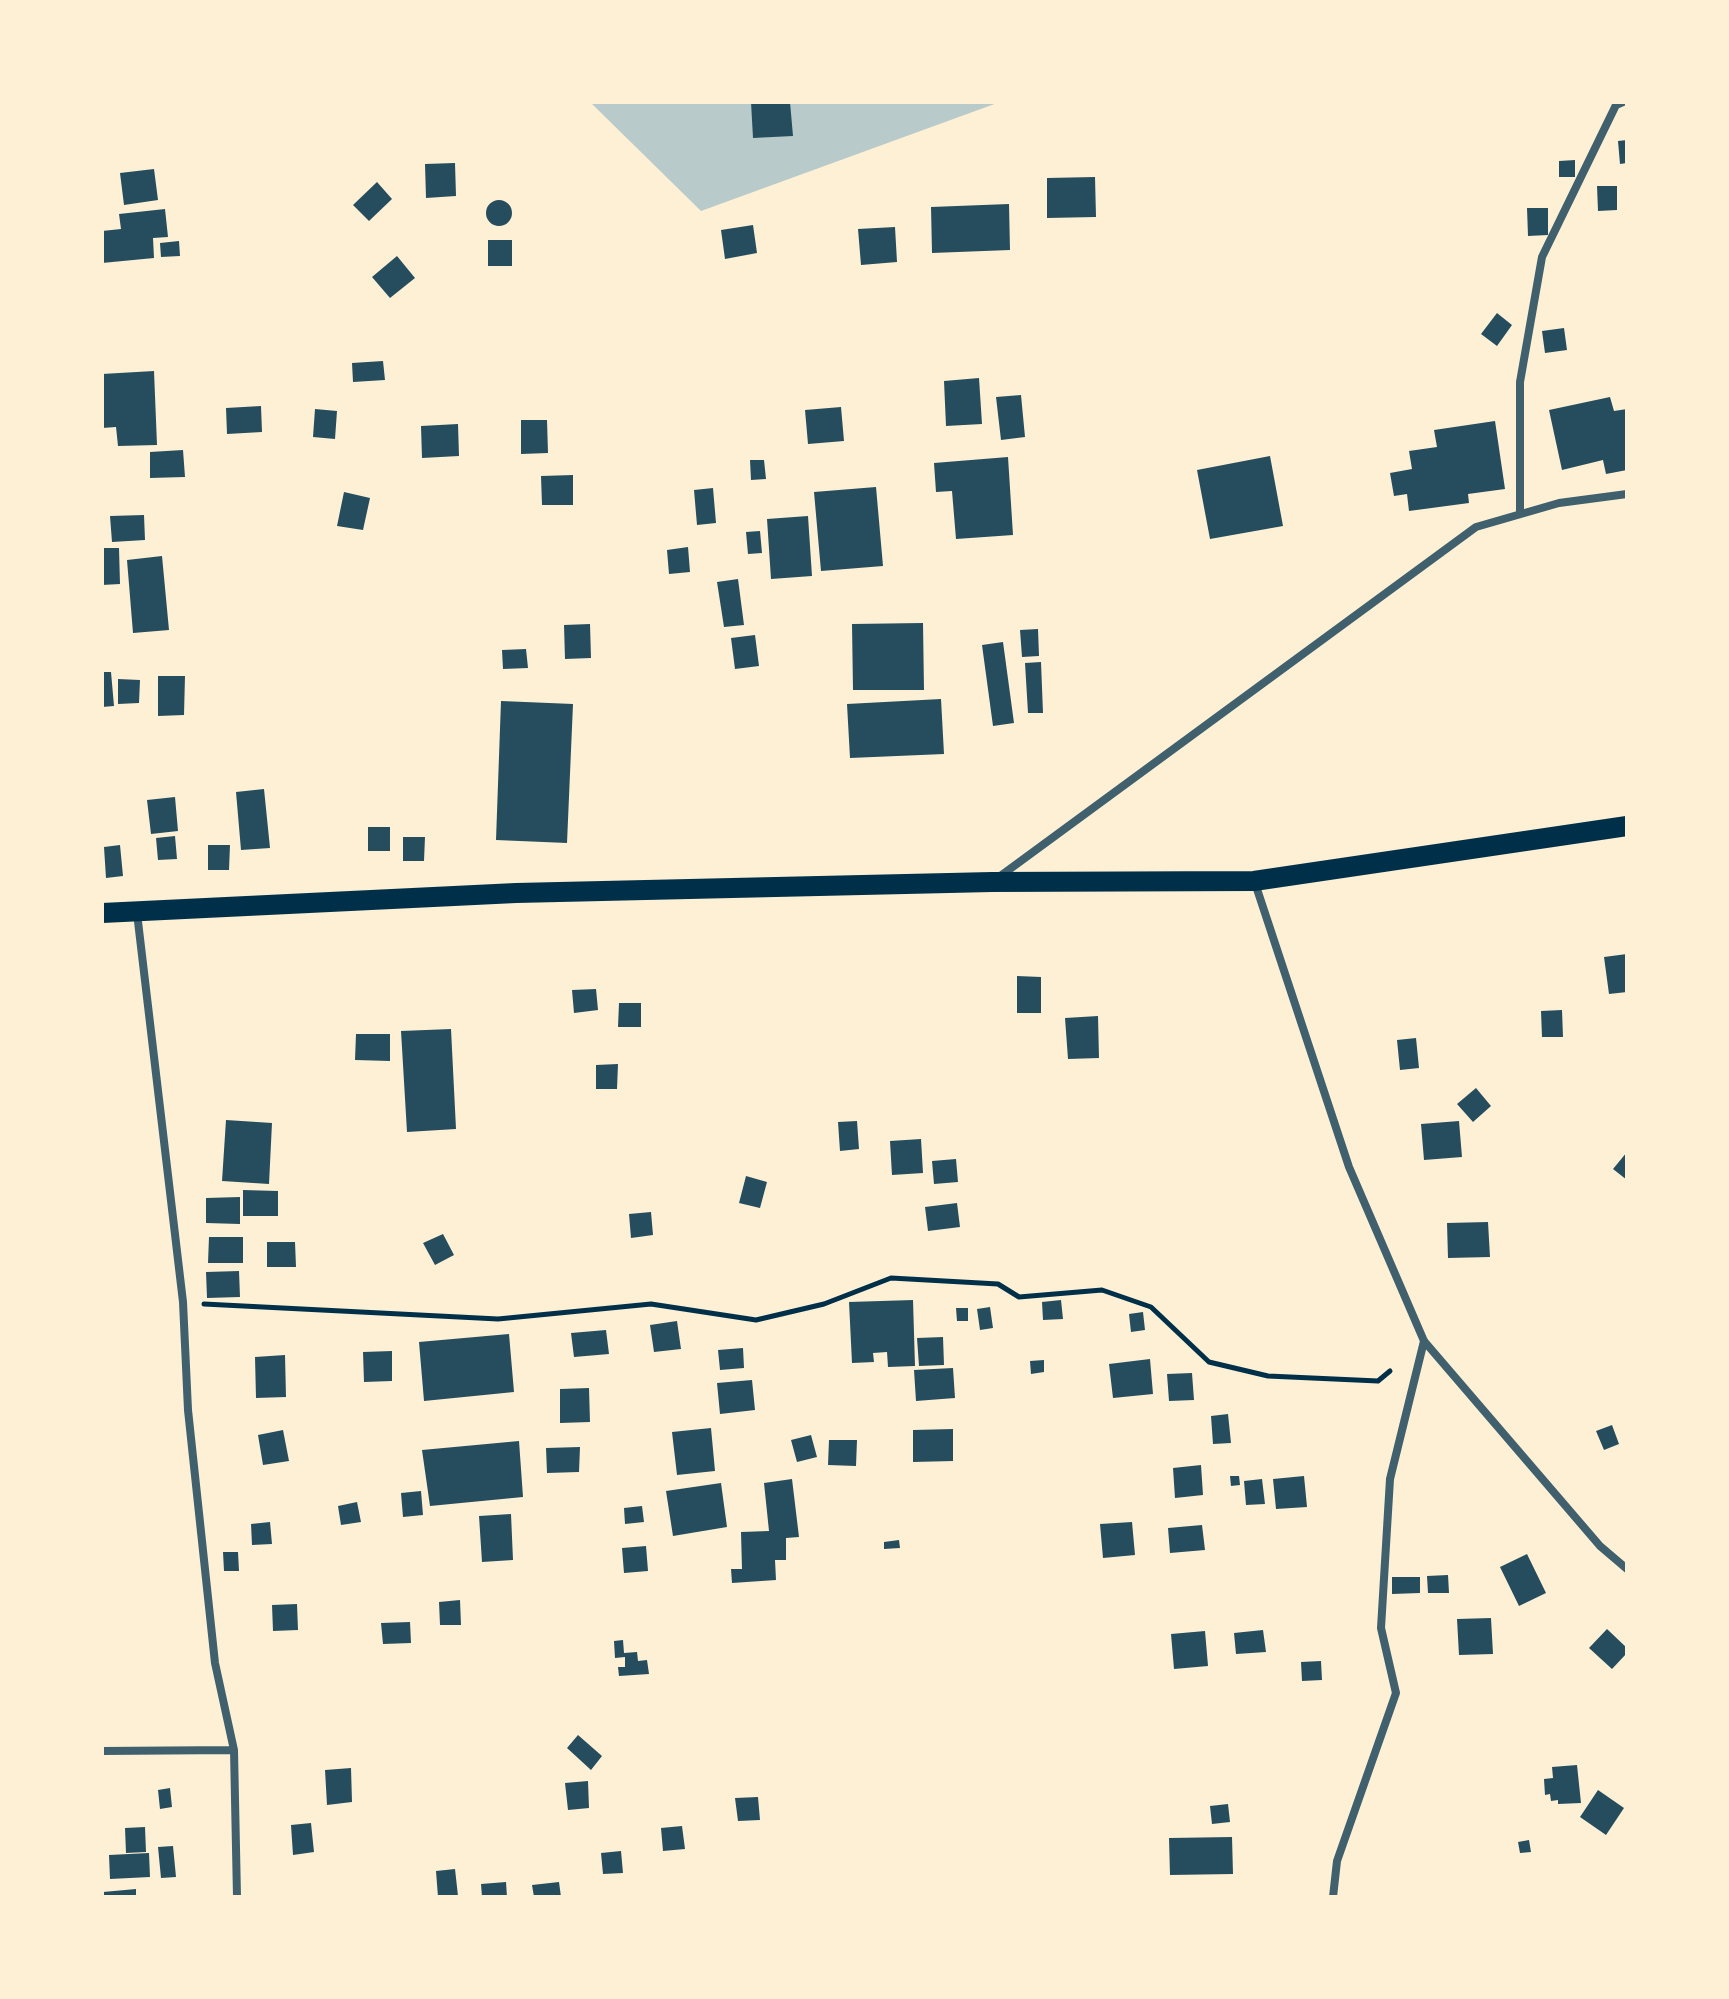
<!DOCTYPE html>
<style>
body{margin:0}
#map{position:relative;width:1729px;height:1999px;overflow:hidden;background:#fdf0d5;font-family:"PT Sans",sans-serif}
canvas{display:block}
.frame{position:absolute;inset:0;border:104px solid #fdf0d5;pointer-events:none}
</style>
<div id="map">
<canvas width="1729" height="1999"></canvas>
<div class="frame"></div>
</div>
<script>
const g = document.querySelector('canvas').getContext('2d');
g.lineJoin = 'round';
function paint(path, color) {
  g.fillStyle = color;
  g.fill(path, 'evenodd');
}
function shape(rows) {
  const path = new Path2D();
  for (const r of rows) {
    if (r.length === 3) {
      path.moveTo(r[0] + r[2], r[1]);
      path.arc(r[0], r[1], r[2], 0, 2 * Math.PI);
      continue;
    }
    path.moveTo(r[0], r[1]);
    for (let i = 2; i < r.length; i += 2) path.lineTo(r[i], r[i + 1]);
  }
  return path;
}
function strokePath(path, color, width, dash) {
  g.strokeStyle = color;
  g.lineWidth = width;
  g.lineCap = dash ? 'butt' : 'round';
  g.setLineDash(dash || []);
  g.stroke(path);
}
const green = shape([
 [590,102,1000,102,701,211]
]);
const building = shape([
 [751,102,790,102,793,136,753,138],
 [1627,140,1627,163,1620,164,1618,141],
 [1575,160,1575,177,1559,177,1559,161],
 [455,163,456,196,426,198,425,164],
 [154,169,158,200,124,205,120,173],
 [1095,177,1096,217,1047,218,1047,178],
 [377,182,392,199,369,221,353,205],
 [1597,186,1617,186,1617,210,1598,211],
 [499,213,13],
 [1009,204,1010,250,932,253,931,207],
 [1527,208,1548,208,1548,235,1528,236],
 [165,209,168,237,153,238,154,258,102,263,102,231,121,229,119,214],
 [753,225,757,253,725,259,721,230],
 [895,227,897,262,861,265,858,229],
 [488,240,512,240,512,266,488,266],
 [179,241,180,256,161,257,160,243],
 [397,256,415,278,390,298,372,277],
 [1497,313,1512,325,1497,346,1481,334],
 [1564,328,1567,350,1545,353,1542,331],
 [383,361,385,380,353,382,352,363],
 [154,371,157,445,118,446,116,427,102,428,102,374],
 [979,378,982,424,946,426,944,381],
 [1021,395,1025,437,1001,440,996,397],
 [1610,397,1614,411,1627,409,1627,470,1606,474,1603,460,1562,470,1549,410],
 [261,406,262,432,227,434,226,408],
 [841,407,844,441,808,444,805,410],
 [315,409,337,411,335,439,313,437],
 [521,420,547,420,548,453,521,454],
 [1495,421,1505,489,1468,494,1469,503,1409,511,1407,494,1394,496,1390,473,1412,469,1409,451,1437,447,1434,430],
 [458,424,459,456,422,458,421,426],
 [183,450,185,477,150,478,150,452],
 [1270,456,1283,526,1210,539,1197,470],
 [1008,457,1013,535,956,539,952,491,936,492,934,463],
 [750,460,764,460,766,479,751,480],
 [573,475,573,505,542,505,541,476],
 [876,487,883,566,821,571,814,492],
 [713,488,716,523,697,525,694,490],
 [344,492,370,498,363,530,337,526],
 [144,515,145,540,112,542,110,516],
 [808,516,812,576,771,579,767,519],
 [760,531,762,553,748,554,746,532],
 [688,547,690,572,669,574,667,550],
 [102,548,119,548,120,584,102,585],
 [162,556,169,630,133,633,127,560],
 [738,579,744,625,724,627,717,582],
 [923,623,924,690,853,690,852,624],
 [590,624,591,658,565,659,564,625],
 [1038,629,1039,656,1022,657,1020,630],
 [755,635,759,666,735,669,731,638],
 [1003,642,1014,723,993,726,982,645],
 [526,649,528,668,503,669,502,650],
 [1041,662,1043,713,1028,713,1025,663],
 [102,672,111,672,114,706,102,707],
 [158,676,185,676,184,715,158,716],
 [118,679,140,680,139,703,118,704],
 [941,699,944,754,850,758,847,704],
 [501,701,573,704,567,843,496,840],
 [264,789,270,848,241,850,236,792],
 [175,797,178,831,151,834,147,800],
 [368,827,390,827,390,851,368,851],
 [175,836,177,859,158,860,156,838],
 [403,837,425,837,424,861,403,861],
 [120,845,123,876,106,878,104,847],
 [208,845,230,845,229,870,208,870],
 [1627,954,1627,992,1609,994,1604,957],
 [1017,976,1041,977,1041,1013,1017,1013],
 [596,989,598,1010,574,1013,572,990],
 [619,1003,641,1003,641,1027,618,1027],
 [1562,1010,1563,1037,1542,1037,1541,1011],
 [1098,1016,1099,1058,1068,1059,1065,1018],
 [451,1029,456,1129,407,1132,401,1031],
 [356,1034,390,1034,390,1061,355,1060],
 [1416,1038,1419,1068,1400,1070,1397,1040],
 [618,1064,617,1089,596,1089,596,1065],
 [1476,1088,1491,1106,1473,1122,1457,1104],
 [226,1120,272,1123,269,1184,222,1181],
 [857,1121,859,1149,840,1151,838,1122],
 [1459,1121,1462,1157,1424,1160,1421,1124],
 [921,1139,923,1173,892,1175,890,1141],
 [1627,1152,1627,1180,1613,1169],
 [956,1159,958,1182,934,1184,932,1161],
 [746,1176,767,1182,760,1208,739,1203],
 [243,1190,278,1191,278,1216,243,1216],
 [240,1197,240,1224,206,1223,206,1198],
 [957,1203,960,1227,928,1231,925,1207],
 [651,1212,653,1235,631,1238,629,1214],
 [1488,1222,1490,1257,1448,1258,1447,1223],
 [443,1234,454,1255,435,1265,423,1243],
 [209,1237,243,1237,243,1263,208,1263],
 [267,1242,295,1242,296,1267,267,1267],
 [239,1271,240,1297,207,1298,206,1272],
 [913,1300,915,1366,888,1367,887,1352,873,1353,874,1362,852,1363,849,1302],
 [1061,1300,1063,1319,1043,1320,1042,1302],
 [990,1307,993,1328,980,1330,977,1309],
 [956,1308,968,1308,968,1321,957,1321],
 [1143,1312,1145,1330,1131,1332,1129,1314],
 [677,1321,681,1349,654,1352,650,1325],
 [606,1330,609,1354,574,1357,571,1333],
 [509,1334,514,1392,424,1401,419,1342],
 [943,1337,944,1365,919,1366,917,1338],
 [743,1348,744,1368,720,1370,718,1350],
 [392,1351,392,1381,364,1382,363,1352],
 [285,1355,286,1397,256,1398,255,1357],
 [1150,1359,1153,1394,1113,1398,1109,1364],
 [1044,1360,1044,1372,1031,1374,1030,1361],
 [953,1368,955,1398,916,1401,914,1370],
 [1192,1373,1194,1400,1169,1401,1167,1374],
 [752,1380,755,1410,720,1414,717,1383],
 [589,1388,590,1422,560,1423,560,1389],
 [1228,1414,1231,1443,1213,1444,1211,1416],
 [1612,1425,1619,1444,1604,1450,1596,1431],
 [711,1428,715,1471,677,1475,672,1432],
 [953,1429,953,1461,913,1462,913,1430],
 [283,1430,289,1461,263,1465,258,1435],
 [811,1435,817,1457,797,1462,791,1440],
 [829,1440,857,1440,856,1466,828,1465],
 [519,1441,523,1497,430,1506,422,1450],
 [580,1447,579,1472,547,1473,546,1448],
 [1201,1465,1203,1495,1175,1498,1173,1468],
 [1230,1476,1239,1476,1240,1485,1231,1486],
 [1304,1476,1307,1507,1276,1509,1273,1479],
 [792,1479,799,1537,786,1538,786,1560,775,1560,776,1580,732,1583,731,1569,742,1569,741,1532,769,1531,764,1483],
 [1262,1479,1265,1504,1246,1505,1244,1481],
 [721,1483,727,1527,673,1536,666,1491],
 [421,1491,423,1515,403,1517,401,1493],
 [357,1502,361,1522,341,1525,338,1506],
 [642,1506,644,1522,625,1524,624,1508],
 [511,1514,513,1560,482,1562,479,1516],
 [270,1522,272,1544,252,1545,251,1524],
 [1132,1522,1135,1555,1103,1558,1100,1524],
 [1202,1525,1205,1550,1170,1553,1168,1528],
 [899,1540,900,1548,884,1549,884,1542],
 [646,1546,648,1571,624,1573,622,1548],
 [223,1552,238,1552,239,1571,224,1571],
 [1527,1554,1546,1593,1519,1606,1500,1567],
 [1448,1575,1449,1593,1428,1593,1427,1576],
 [1392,1577,1420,1577,1420,1593,1392,1594],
 [460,1600,461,1625,440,1625,439,1602],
 [297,1604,298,1630,273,1631,272,1605],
 [1491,1618,1493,1654,1459,1655,1457,1619],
 [410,1622,411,1643,383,1644,381,1623],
 [1607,1629,1627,1648,1627,1653,1612,1669,1589,1648],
 [1263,1630,1266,1652,1236,1654,1234,1633],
 [1205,1631,1208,1666,1174,1669,1171,1634],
 [623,1640,624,1653,637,1652,638,1661,647,1660,649,1674,619,1676,618,1667,625,1667,625,1657,615,1658,614,1641],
 [1321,1661,1322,1680,1302,1681,1301,1662],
 [578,1735,602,1756,591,1770,567,1748],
 [1577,1765,1581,1803,1558,1804,1558,1800,1551,1801,1550,1794,1545,1795,1544,1779,1553,1778,1552,1767],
 [351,1768,352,1802,327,1805,325,1770],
 [588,1781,589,1808,568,1810,565,1783],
 [170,1788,172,1807,160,1809,158,1790],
 [1598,1790,1624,1808,1606,1835,1580,1817],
 [758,1797,760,1820,738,1821,735,1798],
 [1228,1804,1230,1822,1212,1824,1210,1806],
 [311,1823,314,1852,293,1855,291,1825],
 [682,1826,685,1849,663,1851,661,1828],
 [145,1827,146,1852,126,1853,125,1828],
 [1232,1837,1233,1874,1170,1875,1169,1838],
 [1529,1840,1531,1852,1520,1853,1518,1842],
 [173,1846,176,1877,161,1878,158,1847],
 [621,1851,623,1873,603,1874,601,1853],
 [149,1853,150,1877,110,1879,109,1855],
 [455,1869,458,1896,438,1897,436,1871],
 [506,1882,507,1897,482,1897,481,1884],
 [559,1882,561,1897,534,1897,532,1885],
 [136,1889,136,1897,104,1897,103,1892]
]);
const path = shape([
 [204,1304,498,1319,651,1304,756,1320,824,1304,891,1278,998,1284,1019,1297,1102,1290,1151,1307,1209,1362,1268,1376,1378,1381,1390,1371]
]);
const minor = shape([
 [1520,514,1520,382,1542,257,1616,105,1623,102],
 [999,877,1476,527,1559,503,1627,494],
 [1255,883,1349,1167,1424,1341,1600,1546,1627,1569],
 [137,913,183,1302,188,1410,215,1663,234,1750,237,1897],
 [102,1751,234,1750],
 [1333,1897,1337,1861,1396,1693,1381,1628,1390,1479,1424,1341]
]);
const primary = shape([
 [102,913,516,893,992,882,1254,881,1627,826]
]);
paint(green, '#b9caca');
paint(building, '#264d5e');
strokePath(path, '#003049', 5);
strokePath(minor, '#3f606c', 8);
strokePath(primary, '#003049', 20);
</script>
